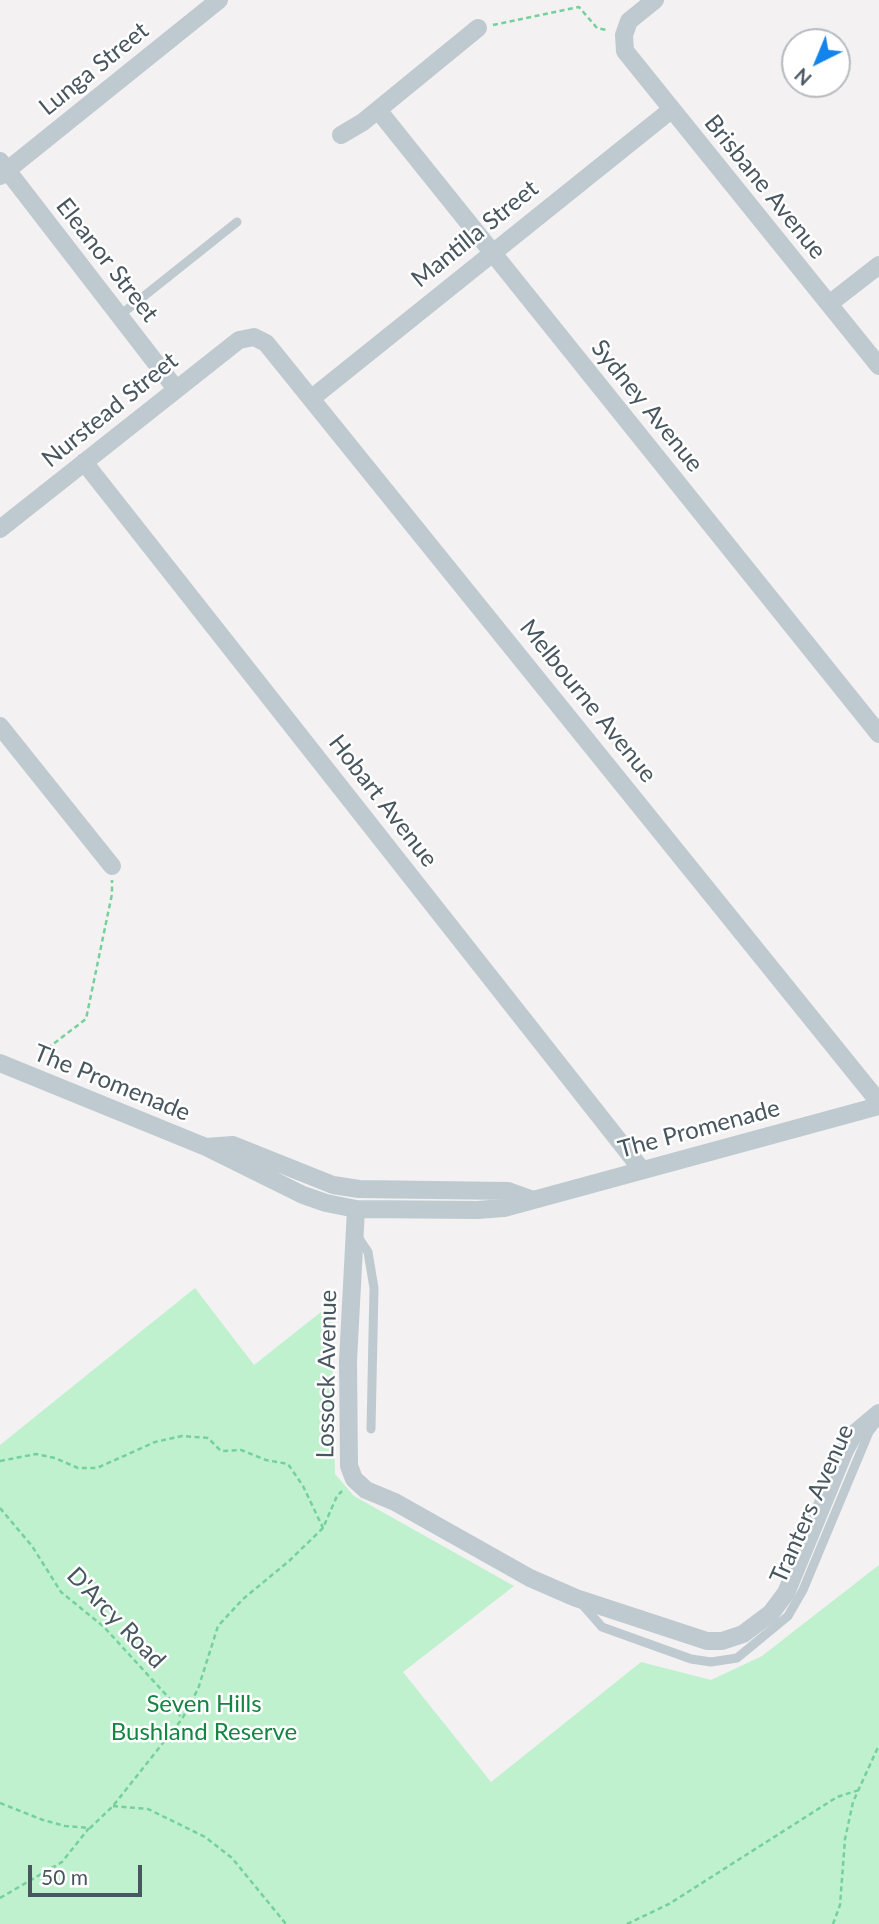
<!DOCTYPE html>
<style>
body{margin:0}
#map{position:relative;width:879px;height:1924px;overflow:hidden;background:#f3f1f1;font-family:Lato,sans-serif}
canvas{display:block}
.north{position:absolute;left:781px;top:28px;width:70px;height:70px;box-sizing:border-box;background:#fff;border:2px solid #b6bbbf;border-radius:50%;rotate:223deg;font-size:19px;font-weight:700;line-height:28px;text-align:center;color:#48565f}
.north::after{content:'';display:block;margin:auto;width:24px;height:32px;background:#1284ec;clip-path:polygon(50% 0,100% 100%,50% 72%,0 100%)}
.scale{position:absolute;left:28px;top:1865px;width:114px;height:32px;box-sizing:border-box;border:4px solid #48565f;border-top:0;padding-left:9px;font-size:21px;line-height:24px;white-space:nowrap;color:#48565f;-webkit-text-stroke:5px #fff;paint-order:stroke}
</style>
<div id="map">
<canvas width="879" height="1924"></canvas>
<div class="north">N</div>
<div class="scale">50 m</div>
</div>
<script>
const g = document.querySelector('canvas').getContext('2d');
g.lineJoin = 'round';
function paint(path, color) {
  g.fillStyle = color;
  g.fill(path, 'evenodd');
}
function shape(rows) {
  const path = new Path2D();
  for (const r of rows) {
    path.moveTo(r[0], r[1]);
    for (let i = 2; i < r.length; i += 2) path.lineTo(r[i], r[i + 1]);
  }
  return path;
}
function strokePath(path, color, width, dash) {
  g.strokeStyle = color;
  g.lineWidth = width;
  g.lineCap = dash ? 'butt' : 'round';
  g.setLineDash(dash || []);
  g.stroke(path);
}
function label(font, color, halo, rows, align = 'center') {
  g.font = font + ' Lato,sans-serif';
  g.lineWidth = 5;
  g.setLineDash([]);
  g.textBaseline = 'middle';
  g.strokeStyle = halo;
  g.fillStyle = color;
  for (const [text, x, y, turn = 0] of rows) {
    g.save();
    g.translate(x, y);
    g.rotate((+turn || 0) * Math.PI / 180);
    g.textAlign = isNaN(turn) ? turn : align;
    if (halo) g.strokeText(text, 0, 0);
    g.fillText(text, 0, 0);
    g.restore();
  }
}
const green = shape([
 [195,1288,254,1365,331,1304,335,1474,354,1496,514,1586,403,1672,491,1782,641,1662,711,1680,762,1656,879,1565,879,1924,0,1924,0,1445]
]);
const path = shape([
 [493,25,579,7,597,28,607,30],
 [37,1061,40,1054,86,1019,112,894,112,880],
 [0,1461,36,1454,55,1458,78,1468,97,1468,155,1442,182,1436,208,1438,221,1451,241,1450,266,1460,288,1464,303,1486,323,1528],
 [0,1508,32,1546,61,1592,104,1627,169,1698,182,1719],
 [0,1803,43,1820,65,1826,90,1828,113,1806,182,1719,198,1689,218,1626,243,1599,289,1561,323,1528,337,1496,342,1491],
 [113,1806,148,1809,205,1837,232,1858,286,1924],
 [0,1898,62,1862,89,1828],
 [627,1924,669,1904,837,1797,859,1790],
 [833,1924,840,1905,845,1839,853,1802,879,1745]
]);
const lane = shape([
 [119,316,237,222],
 [358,1237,368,1252,374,1288,371,1429],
 [581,1603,602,1627,691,1659,711,1662,737,1658,788,1616,803,1590,869,1432,876,1423]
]);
const street = shape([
 [655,0,629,21,624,35,625,51,879,366],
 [378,110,879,734],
 [341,135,363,122,478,28],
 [0,161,176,389],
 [0,176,219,0],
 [829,304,879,265],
 [312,398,671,110],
 [84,462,642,1170],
 [0,529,239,340,254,337,266,343,879,1102],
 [0,726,112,866],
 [0,1063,206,1147,303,1195,326,1203,356,1209,477,1210,504,1208,879,1106],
 [206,1147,233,1145,333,1185,359,1189,508,1191,533,1200],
 [356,1209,348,1361,349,1466,354,1479,366,1490,395,1502,530,1578,576,1598,707,1641,722,1641,743,1634,771,1613,786,1593,845,1450,854,1434,879,1413]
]);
const streetNames = [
 ["Lunga Street",94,69,-39],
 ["Brisbane Avenue",765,187,51],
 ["Mantilla Street",475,234,-39],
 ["Eleanor Street",107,260,52],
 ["Sydney Avenue",647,406,51],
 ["Nurstead Street",110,410,-39],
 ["Melbourne Avenue",588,701,51],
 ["Hobart Avenue",383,801,52],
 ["The Promenade",112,1083,22],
 ["The Promenade",699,1129,-15],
 ["Lossock Avenue",327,1374,-89],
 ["Tranters Avenue",812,1504,-66],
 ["D'Arcy Road",116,1618,46]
];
const parkNames = [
 ["Seven Hills",204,1704],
 ["Bushland Reserve",204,1732]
];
paint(green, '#bff1ce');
strokePath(path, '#75d19c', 2.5, [5, 3.5]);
strokePath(lane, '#becad0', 9);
strokePath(street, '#becad0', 18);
label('24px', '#48565f', '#fff', streetNames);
label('24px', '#148543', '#fff', parkNames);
</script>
